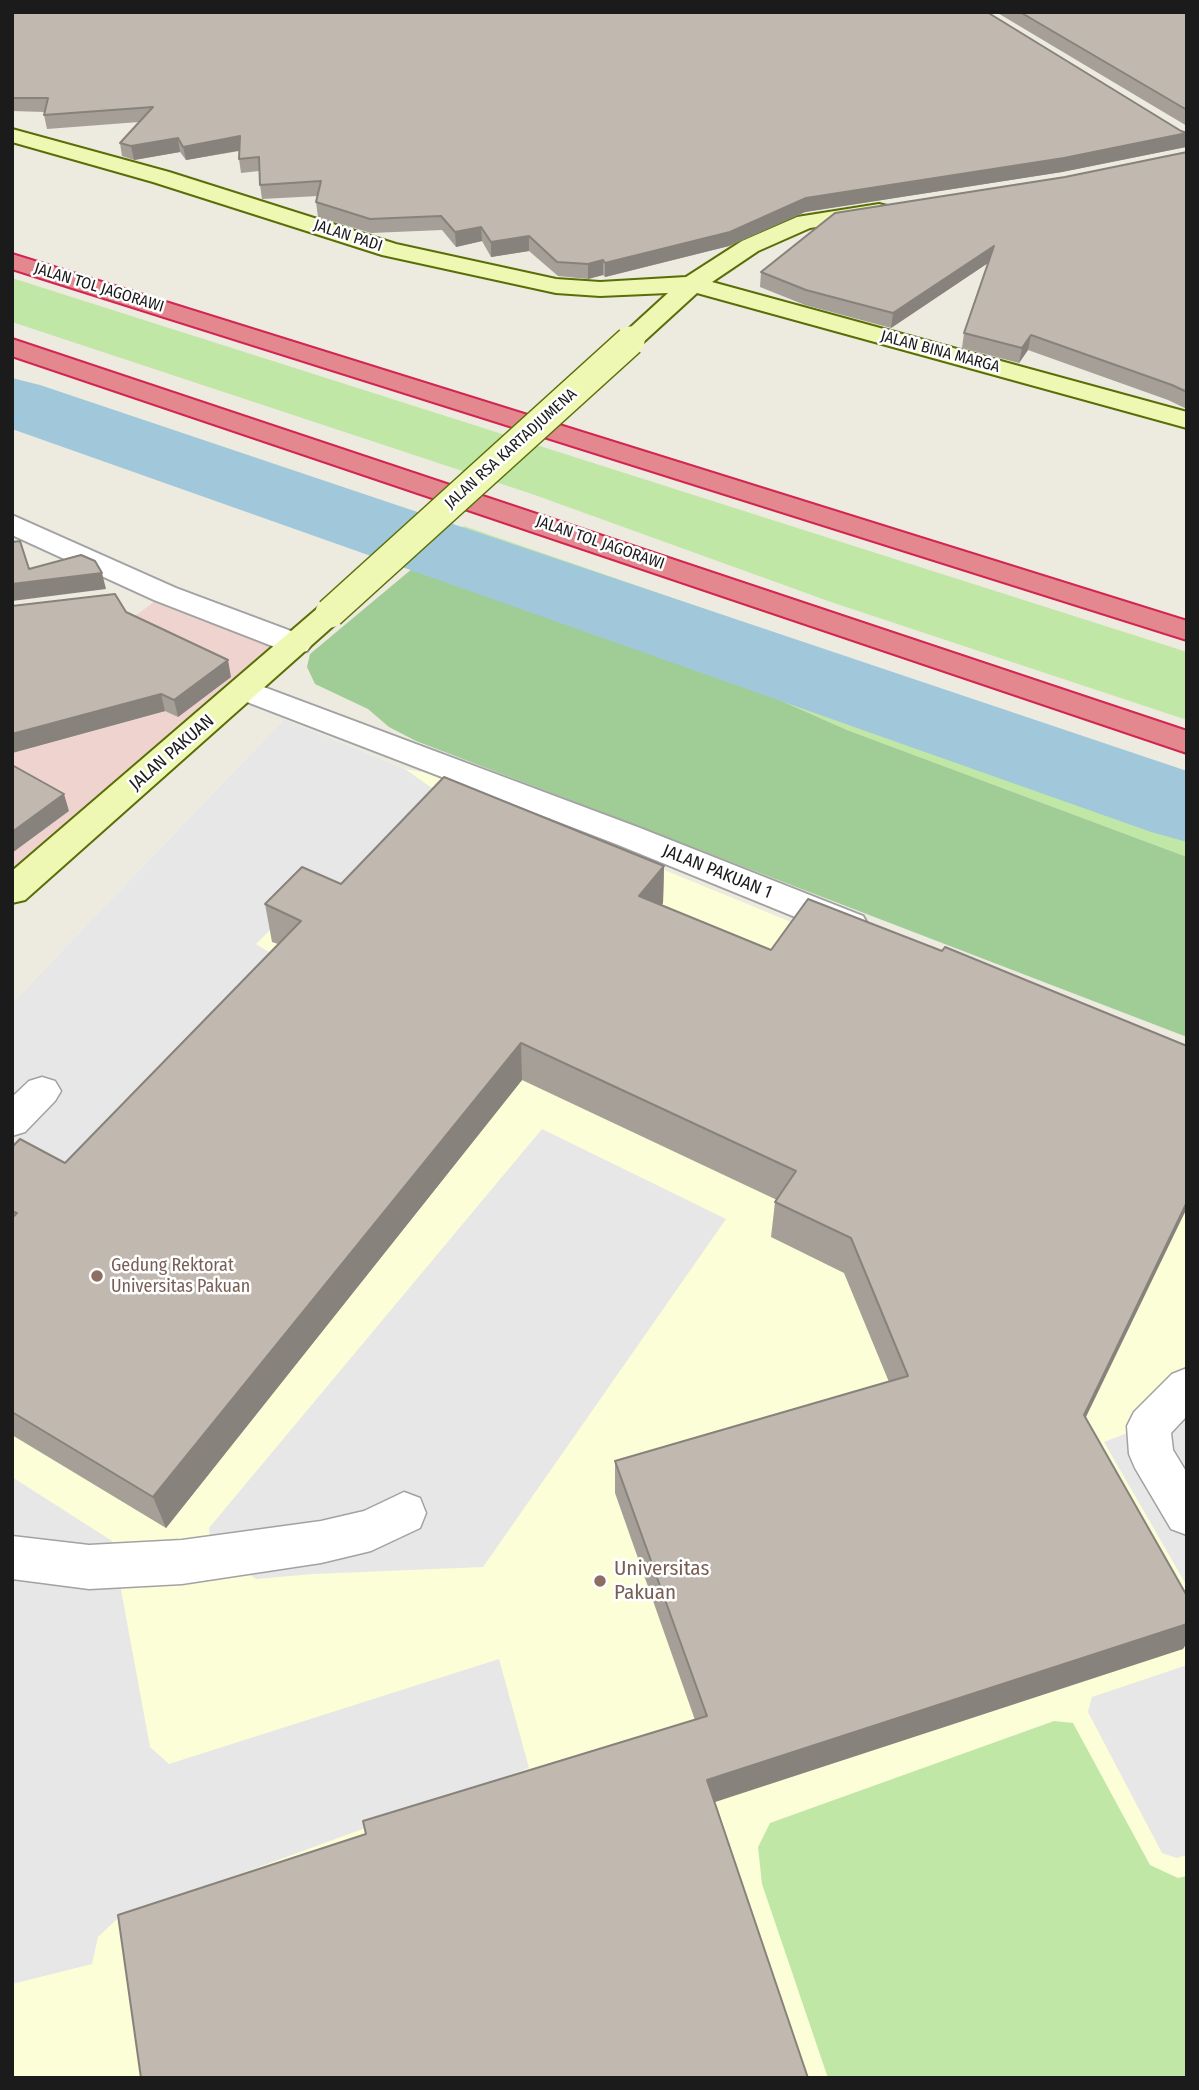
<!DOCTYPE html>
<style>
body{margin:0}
#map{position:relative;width:1199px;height:2090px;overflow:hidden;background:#edeae0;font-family:"Fira Sans Condensed",sans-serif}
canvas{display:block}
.frame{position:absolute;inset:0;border:14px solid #1b1b1b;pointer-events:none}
</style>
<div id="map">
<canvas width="1199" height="2090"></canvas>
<div class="frame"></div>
</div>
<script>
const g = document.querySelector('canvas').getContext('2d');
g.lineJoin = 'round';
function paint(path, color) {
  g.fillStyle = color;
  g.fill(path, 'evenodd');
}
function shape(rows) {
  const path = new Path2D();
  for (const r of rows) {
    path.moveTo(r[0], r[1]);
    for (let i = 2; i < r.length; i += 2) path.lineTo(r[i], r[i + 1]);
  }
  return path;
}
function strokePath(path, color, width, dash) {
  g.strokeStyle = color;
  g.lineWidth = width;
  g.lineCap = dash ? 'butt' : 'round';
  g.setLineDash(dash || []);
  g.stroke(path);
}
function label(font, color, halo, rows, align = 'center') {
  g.font = font + ' "Fira Sans Condensed",sans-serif';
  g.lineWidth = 5;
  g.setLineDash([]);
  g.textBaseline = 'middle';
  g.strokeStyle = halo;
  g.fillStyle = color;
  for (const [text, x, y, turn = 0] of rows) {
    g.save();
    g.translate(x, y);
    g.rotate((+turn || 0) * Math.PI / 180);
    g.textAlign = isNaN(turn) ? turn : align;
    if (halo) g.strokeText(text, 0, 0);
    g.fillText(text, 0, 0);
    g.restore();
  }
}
const commercial = shape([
 [165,594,296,644,12,890,12,706]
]);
const education = shape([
 [284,719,405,769,427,773,684,878,1187,1085,1187,2078,12,2078,12,1003]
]);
const grass = shape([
 [12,278,1187,652,1187,720,831,602,532,494,12,322],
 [464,526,731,618,1040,739,1187,789,1187,857,847,730,574,609,425,558],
 [1054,1721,1073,1723,1150,1865,1178,1878,1187,1876,1187,2078,828,2078,762,1884,758,1847,770,1823]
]);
const forest = shape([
 [425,558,574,609,847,730,1187,857,1187,1037,416,741,389,727,368,709,315,684,307,667,310,654]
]);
const parking = shape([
 [284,719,405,769,439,793,343,910,306,894,256,944,287,963,72,1180,12,1176,12,1003],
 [542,1129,726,1219,483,1567,313,1574,256,1579,211,1548,209,1528],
 [1187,1410,1187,1586,1104,1442],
 [12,1477,112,1541,150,1747,169,1764,499,1659,529,1768,117,1919,98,1937,92,1964,12,1984],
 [1187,1665,1187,1855,1177,1858,1162,1853,1088,1712,1092,1697]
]);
const river = shape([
 [12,378,40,385,1187,771,1187,842,1151,832,12,429,12,378]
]);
const lane = shape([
 [42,1077,55,1081,61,1091,55,1101,25,1132,12,1136,12,1097,29,1081,42,1077],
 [1187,1368,1187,1416,1171,1433,1173,1450,1187,1473,1187,1535,1171,1529,1135,1468,1129,1454,1127,1426,1134,1412,1172,1374,1187,1368],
 [404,1492,420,1498,426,1513,420,1528,371,1551,321,1563,182,1584,89,1589,12,1579,12,1536,89,1545,182,1540,321,1521,364,1511,404,1492]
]);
const street = shape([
 [12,515,176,588,307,637,312,644,307,651,296,653,285,651,154,600,12,535,12,515],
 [245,680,640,828,863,916,868,925,863,934,850,938,837,934,616,844,234,697,229,690,234,683,245,680]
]);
const secondary = shape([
 [12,129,169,172,396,244,556,279,600,282,686,277,742,241,797,217,879,204,887,206,891,211,887,216,810,228,758,251,712,282,1187,412,1187,428,697,293,639,346,630,349,621,346,617,341,621,336,668,293,600,296,556,293,382,255,153,182,12,142,12,129],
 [330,604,341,607,345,613,341,619,25,900,12,903,12,871,319,607,330,604]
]);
const highway = shape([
 [12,254,1187,621,1187,640,12,269,12,254],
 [12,339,1187,731,1187,753,12,356,12,339]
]);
const secondaryBridge = shape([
 [330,613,630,341]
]);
const wall = shape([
 [12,12,1186,147,1062,172,805,212,729,246,605,277,603,275,588,279,558,276,529,251,491,257,482,241,456,247,442,230,371,233,318,217,316,202,318,196,262,199,260,185,259,171,241,173,239,159,239,151,186,160,180,152,134,160,122,156,120,143,139,122,47,129,44,115,45,112,12,111],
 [996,12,1187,12,1187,126],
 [1187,152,1187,409,1168,400,1028,350,1019,363,962,348,964,333,988,263,891,328,805,305,760,287,761,272,1065,177],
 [12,606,126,612,231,677,178,717,165,711,12,753],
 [664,866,663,903,661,905,1086,1417,1183,1649,366,1834,695,1720,615,1493,615,1461,889,1382,844,1273,771,1237,775,1202,777,1200,522,1080,166,1528,12,1435,12,1147,65,1163,278,944,272,942,265,904,341,884]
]);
const shadedWall = shape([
 [1187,133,1186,147,1062,172,805,212,729,246,605,277,605,263,806,198],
 [240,136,242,150,186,160,183,147],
 [178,138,180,152,134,160,131,146],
 [481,227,482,241,456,247,455,232],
 [529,236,529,251,491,257,491,242],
 [994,246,991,261,891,328,893,313],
 [603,260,603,275,588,279,588,264],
 [1031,335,1028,350,1019,363,1022,348],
 [102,573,106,589,12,601,12,584],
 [228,660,231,677,178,717,174,700],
 [161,694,165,711,12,753,12,734],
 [64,794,69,811,12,853,12,832],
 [664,866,663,903,638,934,639,896],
 [521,1043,522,1080,166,1528,153,1497],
 [1187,1202,1187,1208,1071,1448,1084,1415],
 [1187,1624,1187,1643,1183,1649,703,1806,707,1780]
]);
const building = shape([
 [12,12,987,12,1181,131,1187,133,1064,158,806,198,730,232,605,263,603,260,588,264,557,262,529,236,491,242,481,227,455,232,441,216,370,219,316,202,321,181,260,185,259,157,239,159,240,136,183,147,178,138,131,146,120,143,153,107,44,115,48,98,12,98,12,12],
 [1020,12,1187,12,1187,110,1020,12],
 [1187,152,1187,392,1172,385,1031,335,1022,348,964,333,994,246,893,313,806,290,761,272,835,213,1065,177,1187,152],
 [20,541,29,569,81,555,95,561,102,573,12,584,12,542,20,541],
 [115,594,126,612,228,660,174,700,161,694,12,734,12,606,115,594],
 [12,765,64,794,12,832,12,765],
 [444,777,664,866,639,896,771,950,808,899,942,951,945,947,1187,1046,1187,1202,1084,1415,1187,1596,1187,1624,707,1780,808,2078,141,2078,118,1915,366,1834,363,1821,707,1716,615,1461,908,1376,851,1238,775,1202,796,1171,521,1043,153,1497,12,1412,12,1218,17,1213,12,1211,12,1147,20,1139,65,1163,301,921,265,904,302,867,341,884,444,777]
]);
const markers = [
 [97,1276,7,"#8d6e63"],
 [600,1581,7,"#8d6e63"]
];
const farStreetnames = [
 ["JALAN PADI",348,236,18],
 ["JALAN TOL JAGORAWI",99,288,17],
 ["JALAN BINA MARGA",940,352,15],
 ["JALAN RSA KARTADJUMENA",511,449,-42],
 ["JALAN TOL JAGORAWI",600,543,19]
];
const streetNames = [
 ["JALAN PAKUAN",172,753,-41],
 ["JALAN PAKUAN 1",717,872,22]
];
const educationNames = [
 ["Gedung Rektorat",111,1266],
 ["Universitas Pakuan",111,1287]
];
const nearEducationnames = [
 ["Universitas",614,1569],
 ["Pakuan",614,1593]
];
paint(commercial, '#eed3cf');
paint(education, '#fbfed7');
paint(grass, '#c0e7a6');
paint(forest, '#a0cc95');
paint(parking, '#e7e7e7');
paint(river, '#a1c8da');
strokePath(lane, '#a2a2a2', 3);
strokePath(street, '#a2a2a2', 4);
strokePath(secondary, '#596e06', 4);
strokePath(highway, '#d22550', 4);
paint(lane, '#fff');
paint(street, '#fff');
paint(secondary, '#eef8b3');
paint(highway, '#e48890');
strokePath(secondaryBridge, '#596e06', 32, []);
strokePath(secondaryBridge, '#eef8b3', 29);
paint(wall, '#a69f97');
paint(shadedWall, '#87827b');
paint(building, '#c1b9b0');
strokePath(building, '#87827b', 2);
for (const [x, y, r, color] of markers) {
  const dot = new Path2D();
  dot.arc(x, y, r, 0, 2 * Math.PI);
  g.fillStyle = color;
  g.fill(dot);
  strokePath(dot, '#fff', 2.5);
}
label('16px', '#1b1b1b', '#fff', farStreetnames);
label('18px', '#1b1b1b', '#fff', streetNames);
label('18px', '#785e54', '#fff', educationNames, 'left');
label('21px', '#785e54', '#fff', nearEducationnames, 'left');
</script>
